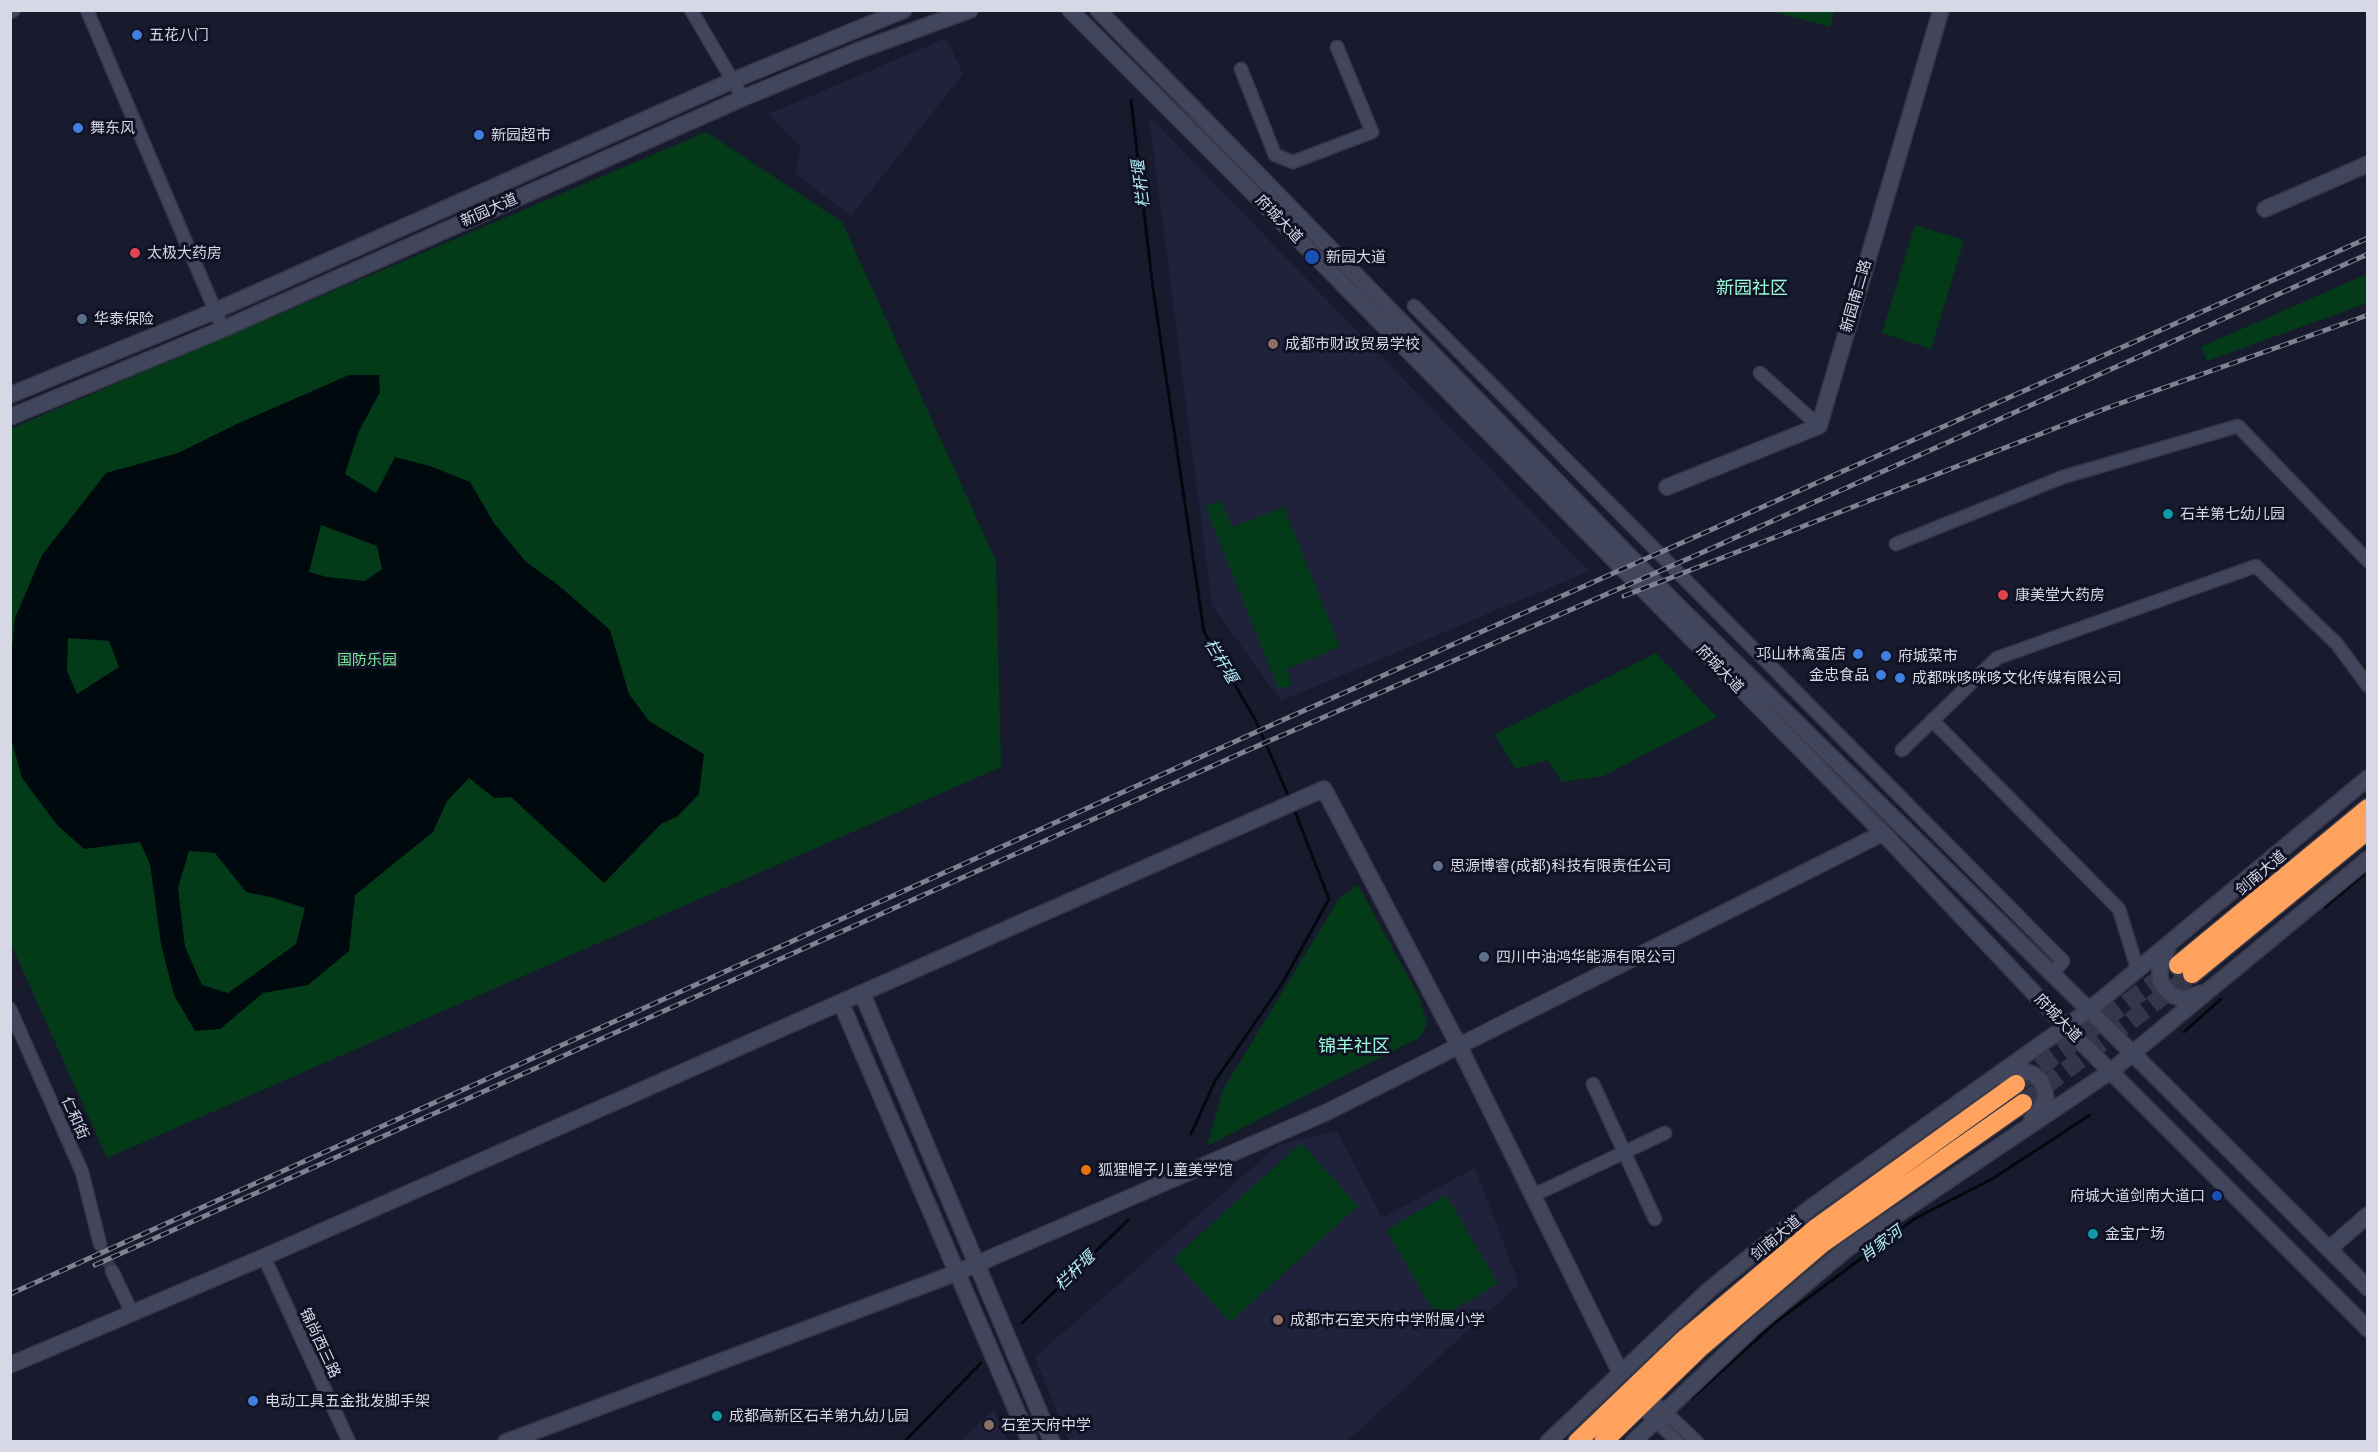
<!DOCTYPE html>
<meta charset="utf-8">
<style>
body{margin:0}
#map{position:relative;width:2378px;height:1452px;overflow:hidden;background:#181b2e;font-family:"Golos Text",sans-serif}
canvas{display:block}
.frame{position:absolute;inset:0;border:12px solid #d6d8e6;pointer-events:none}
</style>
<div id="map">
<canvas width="2378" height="1452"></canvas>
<div class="frame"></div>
</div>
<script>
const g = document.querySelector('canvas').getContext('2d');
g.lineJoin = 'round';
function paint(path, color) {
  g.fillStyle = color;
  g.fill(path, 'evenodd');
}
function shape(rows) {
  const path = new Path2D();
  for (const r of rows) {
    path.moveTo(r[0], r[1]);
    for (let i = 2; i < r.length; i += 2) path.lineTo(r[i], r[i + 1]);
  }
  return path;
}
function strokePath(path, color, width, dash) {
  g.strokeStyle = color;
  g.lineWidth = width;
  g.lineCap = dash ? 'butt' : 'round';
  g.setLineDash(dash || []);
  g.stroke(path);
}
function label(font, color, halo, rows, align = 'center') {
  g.font = font + ' "Golos Text","Noto Sans SC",sans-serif';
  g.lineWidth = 6;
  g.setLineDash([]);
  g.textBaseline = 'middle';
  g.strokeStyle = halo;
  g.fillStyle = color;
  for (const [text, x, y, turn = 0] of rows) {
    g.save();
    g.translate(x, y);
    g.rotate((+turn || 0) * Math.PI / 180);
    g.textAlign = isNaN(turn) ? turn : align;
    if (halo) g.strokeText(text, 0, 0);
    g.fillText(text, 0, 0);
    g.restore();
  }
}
const built = shape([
 [946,38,963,74,851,216,795,173,801,147,769,114],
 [1149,116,1589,571,1281,701,1212,605],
 [1337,1131,1382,1218,1475,1168,1519,1284,1347,1441,1069,1441,1035,1357,1280,1144],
 [994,1409,1008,1441,961,1441]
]);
const green = shape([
 [1771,11,1834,11,1830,27],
 [706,132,842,222,996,561,1001,767,107,1158,11,944,10,429],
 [1915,225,1964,240,1931,349,1882,333],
 [2367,274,2367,303,2207,361,2201,347],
 [1221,500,1232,527,1284,507,1340,647,1286,669,1292,685,1279,690,1205,506],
 [1656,653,1717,717,1603,776,1562,782,1548,760,1515,769,1495,734],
 [1358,885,1419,997,1427,1023,1420,1037,1207,1146,1223,1090,1338,900],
 [1301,1143,1358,1206,1230,1322,1173,1259],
 [1446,1195,1498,1284,1438,1319,1386,1230]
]);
const water = shape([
 [349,375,379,375,380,392,359,431,345,474,376,493,395,457,430,466,470,482,494,523,526,562,557,584,610,630,629,694,649,721,704,754,699,794,678,816,661,824,604,883,511,797,494,798,469,778,447,801,433,832,355,895,349,951,308,985,263,993,220,1029,195,1031,174,995,161,944,150,864,140,842,84,849,57,825,22,778,10,735,10,666,15,618,42,555,106,473,178,453,239,423],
 [321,525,377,546,382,569,365,581,327,577,309,572],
 [68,638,109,641,119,667,77,694,67,671],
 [189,851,215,853,246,892,274,898,305,908,296,944,228,993,202,985,185,947,178,888]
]);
const stream = shape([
 [1131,100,1153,289,1204,632,1256,721,1290,800],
 [2325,907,2368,871],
 [2184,1032,2221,999],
 [1191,1134,1215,1081,1283,982,1329,899,1294,809],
 [1022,1323,1128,1220],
 [1691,1399,1776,1322,1914,1219,1992,1179,2090,1115],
 [904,1442,981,1363]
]);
const streetTunnel = shape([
 [100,1244,112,1271]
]);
const highwayTunnel = shape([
 [2018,1083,2178,965],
 [2023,1103,2192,974]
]);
const street = shape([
 [87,10,223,329],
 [691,10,743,98],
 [10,12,14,10],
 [1241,69,1275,155,1293,162,1372,132,1337,47],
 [1414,306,2063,961,2053,973],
 [1760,373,1819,426],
 [1896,544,2063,477,2238,426,2368,561],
 [1932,720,2119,909,2138,971],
 [1902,750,1997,658,2256,566,2337,644,2368,686],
 [10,1009,82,1172,100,1244],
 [1593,1084,1655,1219],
 [1534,1195,1665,1133],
 [264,1257,349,1442],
 [112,1271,132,1313],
 [1649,1397,1697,1442],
 [1640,1406,1678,1442]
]);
const secondary = shape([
 [1070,10,1253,193,1883,833,2066,1027,2368,1329],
 [1098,10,1680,608,2089,1010,2368,1288],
 [2265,209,2368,164],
 [10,395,215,311,734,80,904,10],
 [10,417,223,329,743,98,857,51,970,10],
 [1667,487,1819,426,1941,10],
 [2168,947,2160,969,2160,980,2165,988,2172,995,2183,999,2201,993],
 [862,993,1052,1442],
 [841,1003,1030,1442],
 [2001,1077,2024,1071,2033,1074,2042,1082,2046,1098,2038,1112,2032,1119],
 [2329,1249,2368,1215],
 [10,1365,264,1257,1324,789,1459,1046,1620,1372],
 [506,1442,956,1273,1325,1113,1883,833],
 [1548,1442,1710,1289,1810,1208,2089,1010,2368,778],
 [1633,1442,1755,1326,1848,1248,2111,1071,2368,859]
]);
const highway = shape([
 [2178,965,2368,808],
 [2192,974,2368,830],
 [1577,1442,1682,1341,1817,1227,2016,1084],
 [1603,1442,1699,1349,1822,1244,2023,1103]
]);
const rail = shape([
 [1624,596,2107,408,2368,315],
 [95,1265,1246,751,1692,557,2368,254],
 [10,1294,1285,719,2368,238]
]);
const markers = [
 [137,35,6,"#3f7fe0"],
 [78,128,6,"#3f7fe0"],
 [479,135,6,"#3f7fe0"],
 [135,253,6,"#e0444e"],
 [1312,257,8,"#1a4fb4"],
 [82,319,6,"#5c6f8a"],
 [1273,344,6,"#8d6e63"],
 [2168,514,6,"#0f9aa8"],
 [2003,595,6,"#e0444e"],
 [1858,654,6,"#3f7fe0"],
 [1886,656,6,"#3f7fe0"],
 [1881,675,6,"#3f7fe0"],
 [1900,678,6,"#3f7fe0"],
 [1438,866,6,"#5c6f8a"],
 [1484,957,6,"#5c6f8a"],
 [1086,1170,6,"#e8710a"],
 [2217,1196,6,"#1a4fb4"],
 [2093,1234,6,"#0f9aa8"],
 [1278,1320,6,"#8d6e63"],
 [253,1401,6,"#3f7fe0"],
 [717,1416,6,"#0f9aa8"],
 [989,1425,6,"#8d6e63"]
];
const poiNames = [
 ["五花八门",149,35],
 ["舞东风",90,128],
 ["新园超市",491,135],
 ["太极大药房",147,253],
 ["新园大道",1326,257],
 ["华泰保险",94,319],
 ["成都市财政贸易学校",1285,344],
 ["石羊第七幼儿园",2180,514],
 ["康美堂大药房",2015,595],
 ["邛山林禽蛋店",1846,654,"right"],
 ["府城菜市",1898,656],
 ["金忠食品",1869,675,"right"],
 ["成都咪哆咪哆文化传媒有限公司",1912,678],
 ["思源博睿(成都)科技有限责任公司",1450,866],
 ["四川中油鸿华能源有限公司",1496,957],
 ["狐狸帽子儿童美学馆",1098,1170],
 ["府城大道剑南大道口",2205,1196,"right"],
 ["金宝广场",2105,1234],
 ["成都市石室天府中学附属小学",1290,1320],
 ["电动工具五金批发脚手架",265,1401],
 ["成都高新区石羊第九幼儿园",729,1416],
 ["石室天府中学",1001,1425]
];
const streetNames = [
 ["新园大道",489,210,-24],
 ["府城大道",1279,219,46],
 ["新园南二路",1856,296,-74],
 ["府城大道",1720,669,46],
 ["剑南大道",2261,873,-40],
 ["府城大道",2058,1018,46],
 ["仁和街",75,1118,66],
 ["剑南大道",1776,1238,-40],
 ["锦尚西三路",320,1343,65]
];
const parkNames = [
 ["国防乐园",367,660]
];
const waterNames = [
 ["栏杆堰",1141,184,-97],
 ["栏杆堰",1221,661,59],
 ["肖家河",1881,1244,-37],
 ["栏杆堰",1075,1271,-44]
];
const quarterNames = [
 ["新园社区",1752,288],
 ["锦羊社区",1354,1046]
];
paint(built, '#20223c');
paint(green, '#033b19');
paint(water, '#000a0e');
strokePath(stream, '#000a0e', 3);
strokePath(streetTunnel, '#34374a', 12, [12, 6]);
strokePath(highwayTunnel, '#34374a', 18, [18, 9]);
strokePath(street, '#373848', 15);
strokePath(secondary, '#373848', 18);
strokePath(highway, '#373848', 21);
strokePath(street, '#42465c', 12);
strokePath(secondary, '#42465c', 15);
strokePath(highway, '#fea25d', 18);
strokePath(rail, '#808292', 5);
strokePath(rail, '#101224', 3, [9]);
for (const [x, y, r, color] of markers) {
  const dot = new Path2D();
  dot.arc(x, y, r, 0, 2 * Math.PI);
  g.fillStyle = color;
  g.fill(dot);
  strokePath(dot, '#101224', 2);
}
label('15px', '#d6d8e6', '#101224', poiNames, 'left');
label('15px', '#d6d8e6', '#101224', streetNames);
label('15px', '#7ce999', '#101224', parkNames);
label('italic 16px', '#b3ecf9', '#101224', waterNames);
label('18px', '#99f8d9', '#101224', quarterNames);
</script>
